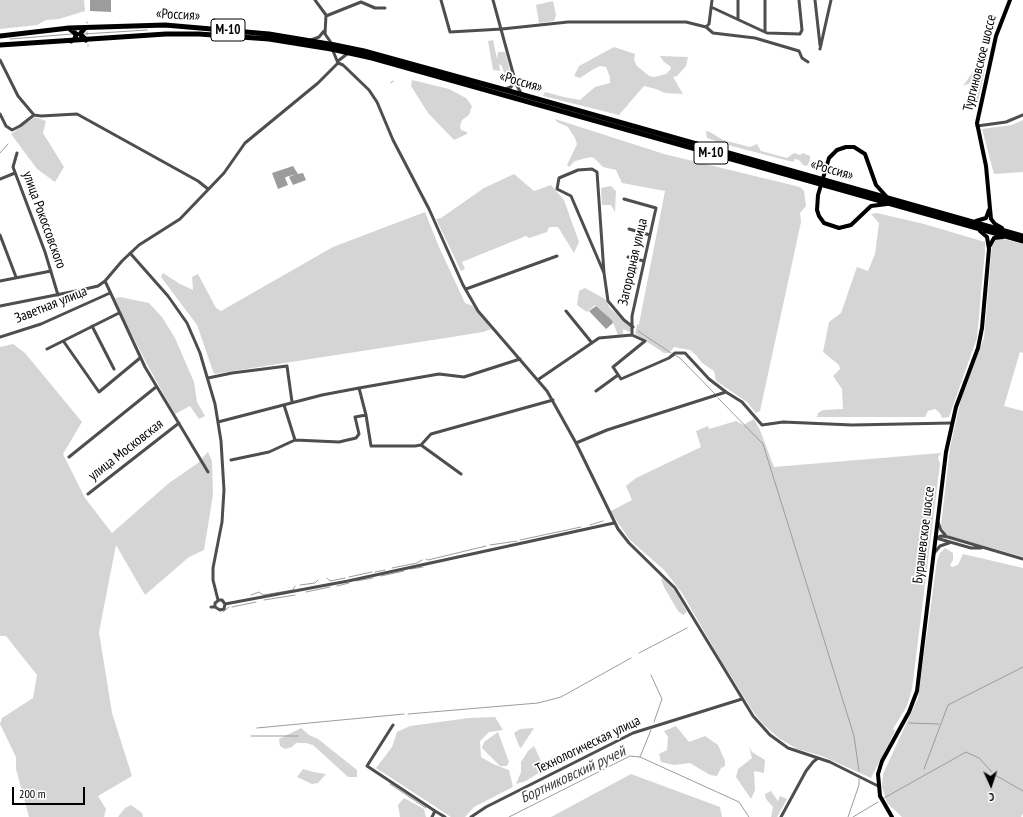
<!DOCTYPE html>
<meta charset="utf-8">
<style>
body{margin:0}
#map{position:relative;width:1023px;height:817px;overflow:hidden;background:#fff;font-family:"PT Sans Narrow",sans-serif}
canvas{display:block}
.north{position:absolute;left:971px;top:765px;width:40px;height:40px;-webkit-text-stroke:3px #fff;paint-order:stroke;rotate:177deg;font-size:11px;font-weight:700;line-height:16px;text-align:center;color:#000}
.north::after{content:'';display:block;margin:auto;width:14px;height:18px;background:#000;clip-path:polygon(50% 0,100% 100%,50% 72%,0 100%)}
.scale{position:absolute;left:12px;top:787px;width:73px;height:18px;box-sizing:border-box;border:2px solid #000;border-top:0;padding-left:5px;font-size:12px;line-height:14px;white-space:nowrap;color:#000;-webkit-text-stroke:3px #fff;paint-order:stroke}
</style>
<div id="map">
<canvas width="1023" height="817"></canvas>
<div class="north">С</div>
<div class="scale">200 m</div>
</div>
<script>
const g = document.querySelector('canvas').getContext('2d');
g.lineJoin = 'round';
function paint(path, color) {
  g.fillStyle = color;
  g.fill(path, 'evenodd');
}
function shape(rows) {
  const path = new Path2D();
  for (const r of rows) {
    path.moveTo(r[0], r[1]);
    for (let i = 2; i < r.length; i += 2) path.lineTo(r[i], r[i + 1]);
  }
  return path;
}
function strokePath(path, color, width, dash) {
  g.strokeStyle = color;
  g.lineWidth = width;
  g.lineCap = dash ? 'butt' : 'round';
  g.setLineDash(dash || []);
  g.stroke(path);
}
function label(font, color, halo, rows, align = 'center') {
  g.font = font + ' "PT Sans Narrow",sans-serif';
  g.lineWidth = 3.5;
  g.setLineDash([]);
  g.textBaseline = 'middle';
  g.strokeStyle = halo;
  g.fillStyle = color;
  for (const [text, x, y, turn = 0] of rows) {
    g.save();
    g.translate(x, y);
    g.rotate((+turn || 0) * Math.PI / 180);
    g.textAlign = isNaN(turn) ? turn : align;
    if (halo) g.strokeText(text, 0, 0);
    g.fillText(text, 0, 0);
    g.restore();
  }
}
const green = shape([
 [0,0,84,0,85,11,59,19,46,20,37,25,0,29],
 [553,1,556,15,554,21,539,23,536,5],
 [493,40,497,59,498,52,505,52,512,79,505,76,502,66,499,64,500,71,493,70,488,41],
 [614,47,635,54,634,60,637,66,649,76,654,77,666,74,671,69,670,66,664,62,660,56,688,57,686,66,677,76,673,77,683,94,665,93,656,89,644,86,619,115,543,96,545,92,564,97,580,100,595,87,610,83,610,77,606,67,600,66,592,70,580,78,574,76,579,66],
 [982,67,985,69,977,105,973,98,973,87,970,83,963,86,973,72],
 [412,80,449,89,466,98,472,106,469,115,462,120,460,126,461,130,467,132,467,134,454,140,428,113,411,86],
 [35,117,46,121,43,133,64,167,55,182,37,169,11,134],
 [555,119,664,154,800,187,804,191,806,206,800,213,801,222,760,411,756,413,747,402,716,381,714,371,702,363,696,355,690,350,674,347,669,353,664,353,635,334,637,325,639,324,665,191,622,183,616,170,603,167,594,158,591,157,575,161,569,167,567,165,577,144,575,138,568,127,557,122],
 [1023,120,1023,172,994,174,982,129,1012,125],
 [706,131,710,132,723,140,750,147,757,144,761,151,787,158,794,153,800,155,803,153,810,156,810,160,807,166,803,165,799,160,795,159,793,162,724,144,707,138],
 [514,174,534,191,551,185,564,200,579,242,574,253,558,227,549,227,547,232,529,238,526,236,462,262,465,269,461,271,436,219,441,218,484,188],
 [611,186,616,191,615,212,611,205,602,205,601,188],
 [425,212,439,247,465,303,473,306,491,329,483,332,452,337,214,374,197,325,161,277,163,273,180,284,193,290,192,277,198,274,216,308,221,311,333,247],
 [877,213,924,224,985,242,985,250,977,338,949,417,942,418,940,413,935,409,928,411,925,417,817,417,818,413,823,410,843,409,842,389,833,376,840,369,839,365,823,352,829,322,841,313,857,267,868,271,875,254,879,223,871,214],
 [1000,238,1023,244,1023,353,1020,352,1004,406,1023,411,1023,557,949,536,945,533,941,525,950,448,961,399,984,338,992,245,995,240],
 [585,288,605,299,610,308,632,328,630,332,623,329,623,334,618,335,612,320,595,305,587,312,577,305,579,291],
 [120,297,149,303,162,317,175,338,194,382,197,402,205,416,199,419,190,406,175,414,149,368,124,319,115,298],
 [13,344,25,353,82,422,63,454,85,498,112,533,169,483,198,463,208,452,212,461,213,495,204,550,189,557,145,595,116,545,99,632,112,713,132,776,98,796,106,809,104,817,29,817,16,769,16,757,0,724,2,718,33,698,37,675,6,636,0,636,0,347],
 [754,419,760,430,774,467,941,453,938,458,940,464,912,689,907,706,893,729,895,731,871,778,822,756,797,749,780,739,764,725,754,713,719,657,682,593,664,570,630,540,612,514,611,511,632,500,626,486,636,478,701,447,696,431,708,426,709,429,736,421,743,425],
 [945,548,953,553,953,560,950,565,952,567,958,565,963,554,1023,568,1023,813,1021,817,902,817,887,803,882,787,883,774,918,698,937,561,940,553],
 [663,578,675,591,687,612,683,615,678,611,665,589,661,580],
 [495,717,503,730,489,732,480,741,481,757,493,764,509,770,513,787,474,807,465,817,451,817,376,768,392,747,397,732,410,726,469,718],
 [676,726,689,742,705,736,718,745,725,761,725,766,721,768,717,776,710,775,690,763,674,765,661,762,659,754,667,750,668,737,664,731],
 [301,728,309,735,318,739,357,770,357,777,348,777,313,745,306,743,296,743,292,747,285,749,280,746,279,739],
 [534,728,521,748,519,746,514,733,520,729],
 [498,732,509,762,507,766,500,766,482,748,484,742],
 [534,746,541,761,541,769,537,774,526,781,516,784,521,772,521,762,528,751],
 [749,746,752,752,765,760,764,773,754,771,755,790,751,799,736,777,738,769,752,758],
 [303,769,313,772,326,774,318,783,312,784,297,777],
 [631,774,720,807,722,817,551,817],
 [771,791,778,801,780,796,787,799,777,817,771,817,773,807,766,799,765,794],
 [404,798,424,809,426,817,400,817,398,805],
 [131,805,142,813,143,817,118,817,125,808]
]);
const water = shape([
 [90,0,111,0,111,12,90,11],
 [293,166,298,174,303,173,306,180,293,185,289,177,296,174,286,177,285,178,288,185,278,189,272,173],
 [596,306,612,320,613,323,606,329,589,311]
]);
const stream = shape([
 [87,22,87,23],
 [87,32,87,35],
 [84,34,147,30],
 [10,39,72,34],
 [88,45,88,46],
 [391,83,393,81],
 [0,153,8,144],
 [638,331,671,353],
 [673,357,675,355,681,359,715,394],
 [718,398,763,444,854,736,859,771],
 [590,525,603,521],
 [520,540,581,527],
 [490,545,517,541],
 [426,559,428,560,486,546],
 [392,568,417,563,422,560],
 [411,569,423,567],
 [375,572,385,570],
 [381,576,404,571],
 [349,577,372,572],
 [327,578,330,581,345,578],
 [356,581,373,578],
 [300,585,315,583,318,580],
 [337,586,349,583],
 [306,592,330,587],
 [251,595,259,592,263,595,293,590,295,586],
 [264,600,295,595],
 [232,607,256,602],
 [223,612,229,607],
 [639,653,687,628],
 [651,675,662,699,654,722],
 [408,714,538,703,561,697,631,658],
 [909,723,939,724],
 [257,728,404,714],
 [251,736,298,736],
 [640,757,651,730],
 [924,769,948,705,1023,667],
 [995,775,1023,791],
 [390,784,426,808],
 [884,798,966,752,979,758,992,772],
 [509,817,630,756,640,757,739,802,749,817],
 [848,817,859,785,859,779],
 [853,817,878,802]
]);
const minor = shape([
 [315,0,326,15,325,34,332,44],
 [441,0,450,32,502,29,568,22,686,22,706,27,713,33,755,38,799,51,802,58,808,62],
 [493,0,516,84,521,93],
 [815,0,820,45],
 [711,7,767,33,800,34,802,30,799,0],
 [326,16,361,2,375,8,385,8],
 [738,19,738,0],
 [706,27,709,24,712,0],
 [765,32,765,0],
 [311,40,319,37,324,31],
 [820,49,831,0],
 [0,60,18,96,34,115,41,116,77,114,198,181,208,189],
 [338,61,347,54],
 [338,63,343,65,369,90,377,102,393,140,429,209,463,285,478,311,547,391,576,443,618,529,629,543,675,588,753,716,770,735,788,748,830,762,878,786],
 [505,89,511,87,515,80],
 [0,114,6,126,12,130,20,126,34,115],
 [977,126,1006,122,1023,115],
 [17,153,13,167,45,252,58,295],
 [0,179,15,173],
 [629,229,650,235],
 [0,235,16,277],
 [130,253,168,296,187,323,200,353,215,404,221,441,224,490,222,522,213,568,213,580,218,600],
 [628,257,644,261],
 [604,273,597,172,592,169,578,170,559,178,557,189,571,196,604,273,608,301,624,320,633,327],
 [0,281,51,271],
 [105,281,145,367,208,472],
 [466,289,557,256],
 [0,306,81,290,98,286,105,281,122,261,139,245,180,219,224,173,245,143,318,83,338,63,333,51],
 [566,311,592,343],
 [92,326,114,369],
 [632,335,645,341,613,367,621,379,669,358,675,353,685,353,709,379,726,392],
 [0,337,41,324,110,293],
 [64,342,99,392,140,358],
 [47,349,119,313],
 [208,378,232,373,287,366,292,402],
 [539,379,599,338,632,335,632,316,656,208,624,199],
 [359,388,439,374,464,377,520,359],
 [596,391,618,375],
 [284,405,295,440],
 [218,422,322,395,359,388,366,415,371,446,415,446,421,445,431,434,553,400],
 [576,443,607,430,726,392,742,402,762,425,783,422,852,425,952,423],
 [421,445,461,474],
 [69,457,156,387],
 [231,460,269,452,295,440,339,442,356,438,359,434,355,417,366,415],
 [88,494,179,423],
 [938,522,941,530,946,536],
 [936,538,941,536,948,537,1023,559],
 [936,538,971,548,981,548],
 [935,552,940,546,949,543],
 [225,604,348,581,614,523],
 [211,607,215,607,220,610,224,609,225,604,222,600,219,600,215,603,215,607],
 [393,725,367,766,435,811],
 [432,817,435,811,445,817],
 [471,817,486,807,633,733,742,699],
 [781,817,806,771,813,762,818,758]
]);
const major = shape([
 [886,196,876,185,865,154,854,147,846,147,837,150,829,158,818,195,817,210,819,216,824,223,839,228,851,225,871,206,887,204],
 [976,221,986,218,989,210],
 [1002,228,995,224,991,219,986,166,977,123,996,36,1010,0],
 [989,247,994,238,1003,237],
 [892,817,880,796,878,774,882,761,909,712,917,691,946,452,956,407,978,348,982,328,989,249,987,237,980,231]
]);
const highway = shape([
 [85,28,80,34,86,40],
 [70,29,76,34,75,39,71,41],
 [0,36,69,28,165,25,269,34,335,45,364,51,502,89,1023,236],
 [0,45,166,34,199,34,269,39,331,49,372,58,1023,241]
]);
const shields = [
 [228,30,34],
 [711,153,34]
];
const shieldNames = [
 ["М-10",228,30],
 ["М-10",711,153]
];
const streetNames = [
 ["«Россия»",178,15,3],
 ["Тургиновское шоссе",980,63,-76],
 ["«Россия»",521,82,16],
 ["«Россия»",832,170,16],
 ["улица Рокоссовского",44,220,70],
 ["Загородная улица",633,262,-77],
 ["Заветная улица",51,305,-22],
 ["улица Московская",126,450,-38],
 ["Бурашевское шоссе",924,535,-83],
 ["Технологическая улица",588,745,-26]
];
const waterNames = [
 ["Бортниковский ручей",573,775,-25]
];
paint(green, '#d5d5d5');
paint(water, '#9c9c9c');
strokePath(stream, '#9c9c9c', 1);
strokePath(minor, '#4e4e4e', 3);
strokePath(major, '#000', 4);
strokePath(highway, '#000', 5);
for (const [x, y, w] of shields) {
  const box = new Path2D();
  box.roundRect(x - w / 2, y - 11, w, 22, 3);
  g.fillStyle = '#fff';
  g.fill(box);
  strokePath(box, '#000', 1);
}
label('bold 13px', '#000', null, shieldNames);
label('14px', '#000', '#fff', streetNames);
label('italic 15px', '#3d3d3d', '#fff', waterNames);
</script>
